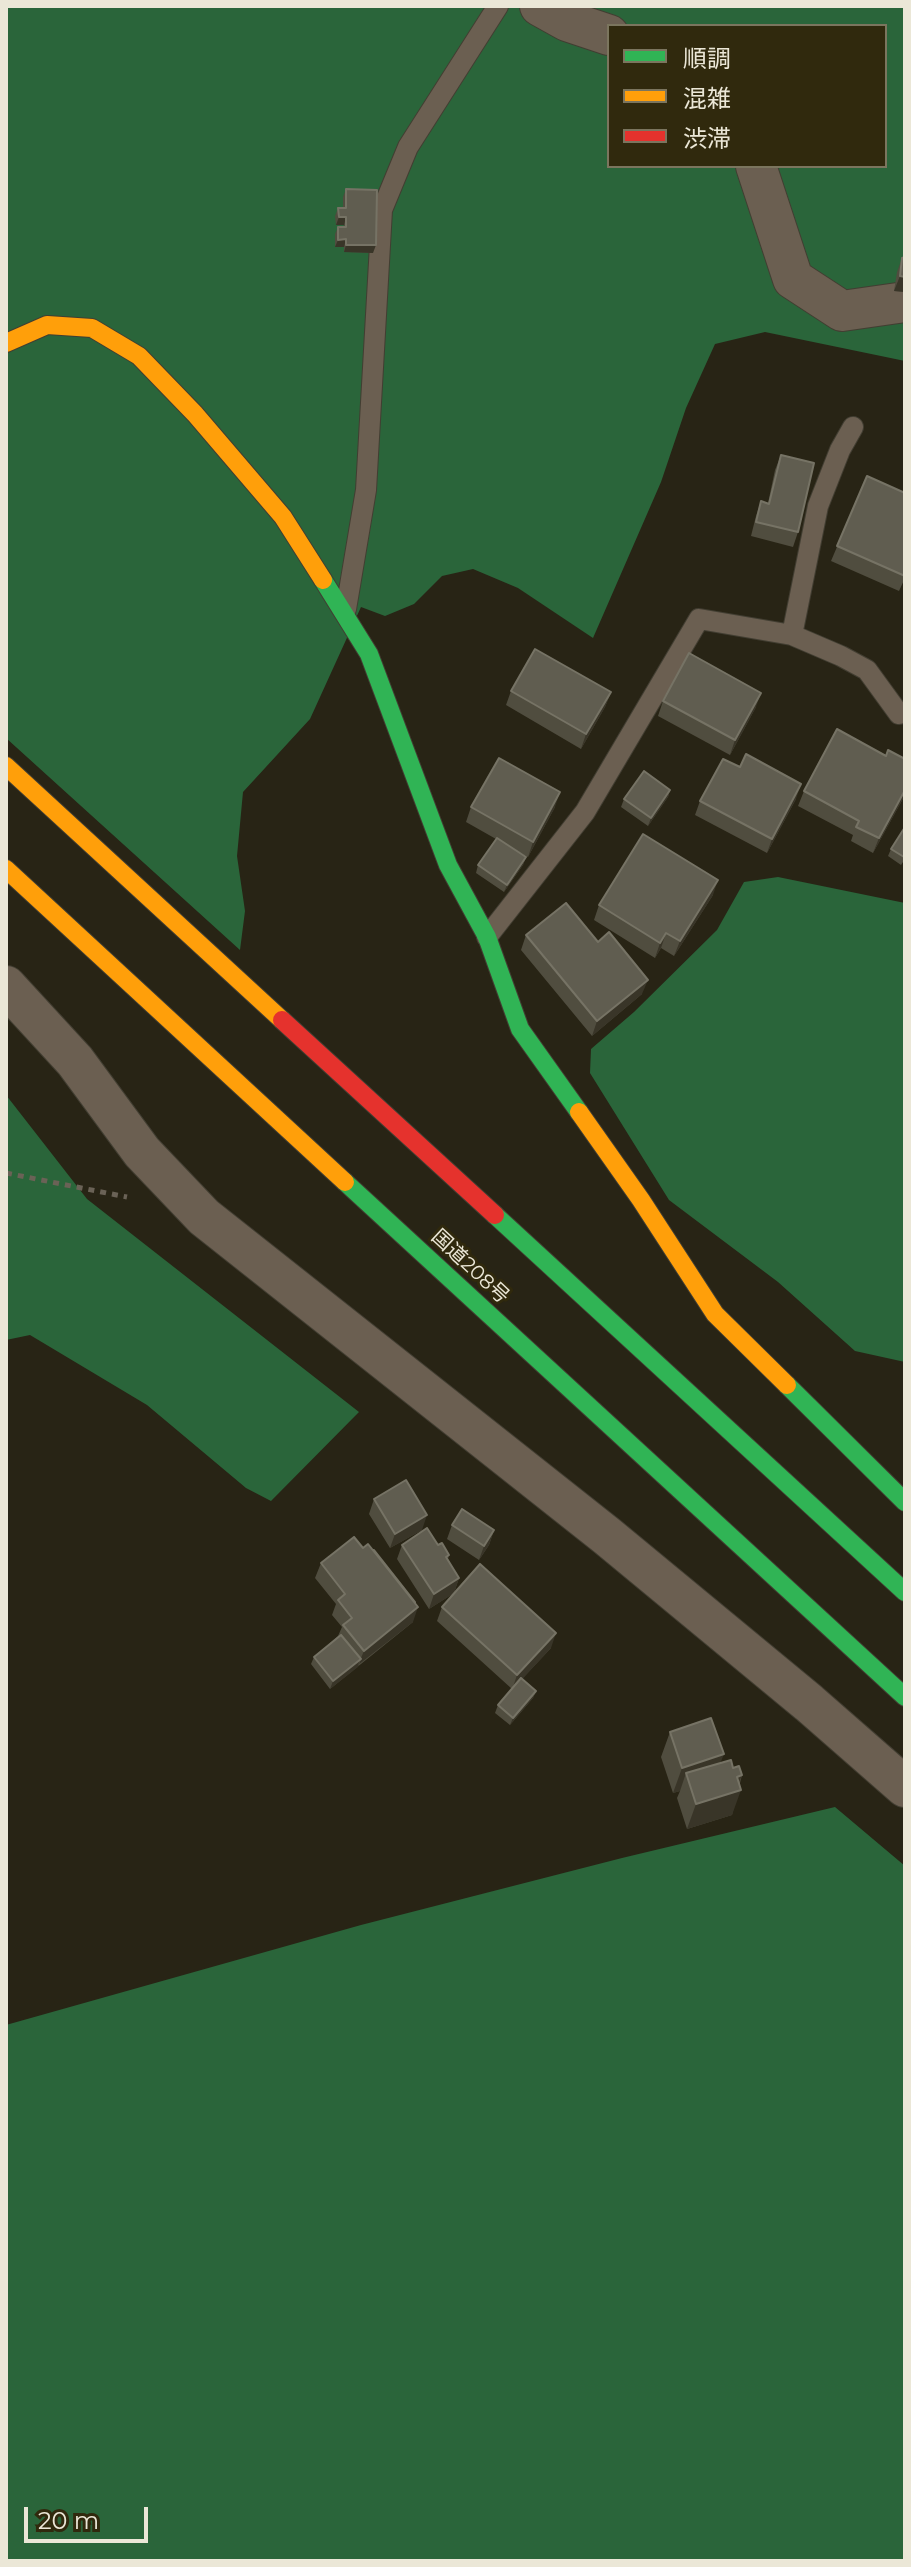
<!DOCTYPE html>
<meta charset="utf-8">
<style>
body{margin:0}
#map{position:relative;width:911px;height:2567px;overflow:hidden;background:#282415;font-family:Montserrat,"Noto Sans JP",sans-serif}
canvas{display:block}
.frame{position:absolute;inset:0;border:8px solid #ebe7d7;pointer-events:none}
.legend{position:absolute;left:607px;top:24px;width:280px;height:144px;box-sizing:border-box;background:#30290d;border:2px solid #7b755e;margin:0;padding:10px 14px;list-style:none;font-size:24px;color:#ebe7d7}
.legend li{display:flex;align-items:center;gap:16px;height:40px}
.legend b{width:40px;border:2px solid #7b755e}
.scale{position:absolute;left:24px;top:2507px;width:124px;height:36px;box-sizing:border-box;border:4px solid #ebe7d7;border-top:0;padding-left:10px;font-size:24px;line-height:28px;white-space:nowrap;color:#ebe7d7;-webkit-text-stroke:6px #30290d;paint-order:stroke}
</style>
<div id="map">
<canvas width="911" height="2567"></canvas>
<div class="frame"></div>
<ul class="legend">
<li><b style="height:10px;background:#30b455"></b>順調</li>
<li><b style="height:10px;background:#ff9f0a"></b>混雑</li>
<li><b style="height:10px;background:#e5322d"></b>渋滞</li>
</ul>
<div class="scale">20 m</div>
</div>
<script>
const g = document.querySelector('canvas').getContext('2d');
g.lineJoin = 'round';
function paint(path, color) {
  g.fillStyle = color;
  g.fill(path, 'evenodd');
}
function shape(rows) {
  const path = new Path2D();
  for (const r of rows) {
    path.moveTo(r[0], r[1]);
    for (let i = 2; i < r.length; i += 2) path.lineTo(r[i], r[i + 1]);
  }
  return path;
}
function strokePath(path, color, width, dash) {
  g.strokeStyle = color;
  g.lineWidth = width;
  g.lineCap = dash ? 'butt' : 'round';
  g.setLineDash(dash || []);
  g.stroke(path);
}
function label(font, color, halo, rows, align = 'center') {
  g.font = font + ' Montserrat,"Noto Sans JP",sans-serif';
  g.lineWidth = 6;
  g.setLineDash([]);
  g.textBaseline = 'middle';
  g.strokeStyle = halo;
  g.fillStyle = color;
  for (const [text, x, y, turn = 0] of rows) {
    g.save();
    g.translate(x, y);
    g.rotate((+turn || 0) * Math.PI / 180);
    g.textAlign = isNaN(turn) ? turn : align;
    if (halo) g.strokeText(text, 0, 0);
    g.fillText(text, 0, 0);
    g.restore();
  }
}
const forest = shape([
 [6,6,905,6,905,361,765,332,715,344,686,408,661,482,593,638,518,588,473,569,442,576,414,604,385,616,361,607,310,719,243,792,237,856,245,911,240,950,6,738],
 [609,26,885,26,885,166,609,166],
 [778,877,905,903,905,1362,855,1351,778,1282,669,1200,590,1073,591,1049,634,1012,717,930,744,882],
 [6,1095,87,1199,359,1412,271,1501,246,1488,147,1405,30,1335,6,1340],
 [835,1807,905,1866,905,2561,6,2561,6,2025,361,1925,622,1858]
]);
const path = shape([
 [6,1173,127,1197]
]);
const lane = shape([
 [346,609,366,490,382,210,408,147,498,6],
 [792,635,818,506,840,450,853,427],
 [487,937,585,812,699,619,792,635,841,656,867,670,899,714]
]);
const street = shape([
 [540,6,567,21,609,35],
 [756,166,793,279,842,311,905,302],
 [6,986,75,1061,142,1152,204,1217,607,1536,809,1703,905,1787]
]);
const fast = shape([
 [323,580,369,654,448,865,487,937,520,1029,579,1112],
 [345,1182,905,1697],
 [495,1215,905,1592],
 [787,1385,905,1502]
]);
const slow = shape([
 [6,343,47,325,92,328,139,356,195,414,283,517,323,580],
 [6,766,282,1020],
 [6,869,345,1182],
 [579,1112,641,1200,715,1314,787,1385]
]);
const jam = shape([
 [282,1020,495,1215]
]);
const wall = shape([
 [346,189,373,253,344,252,344,247,335,247,335,234,338,227,343,227,344,225,336,225,335,216,338,208,343,208,343,197],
 [905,257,905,292,894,291,897,272,902,258],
 [781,455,798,532,793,547,751,536,756,516,761,501,768,503,775,470],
 [867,476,905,578,899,591,831,561],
 [511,691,611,692,605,707,581,749,506,705],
 [663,701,756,707,730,755,658,716],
 [670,790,668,797,648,826,621,807,624,799],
 [804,791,905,795,873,853,851,841,853,835,798,806],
 [796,799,767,853,695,815,700,801],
 [471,807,555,807,528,857,517,851,526,857,523,865,504,892,476,873,478,865,496,839,466,822],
 [905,827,905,859,901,865,888,856,891,849],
 [713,895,674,956,661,948,655,958,594,920,599,905],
 [526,935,642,994,592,1036,521,950],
 [374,1499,422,1530,390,1548,369,1514],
 [452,1525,494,1530,489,1545,479,1560,447,1539],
 [402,1545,438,1545,449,1555,448,1559,459,1578,454,1593,429,1609,397,1559],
 [321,1563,413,1622,330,1689,311,1664,314,1657,338,1636,342,1627,332,1615,336,1604,315,1578],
 [442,1607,551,1648,522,1679,536,1691,533,1698,510,1725,495,1713,498,1705,512,1689,437,1621],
 [670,1732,720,1763,733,1768,742,1775,732,1815,687,1829,677,1798,680,1791,673,1793,661,1757]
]);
const shadedWall = shape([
 [339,217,346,217,344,225,336,225],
 [346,239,344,247,335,247,338,240],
 [346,245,376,245,373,253,344,252],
 [900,276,905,277,905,292,894,291],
 [611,692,605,707,581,749,586,734],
 [761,693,756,707,730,755,735,740],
 [801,784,796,799,767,853,772,839],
 [670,790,668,797,648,826,651,818],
 [905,790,905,795,873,853,879,838],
 [560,792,555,807,528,857,533,842],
 [526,857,523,865,504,892,507,885],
 [718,880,713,895,674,956,680,941],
 [666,933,661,948,655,958,660,943],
 [648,980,642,994,592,1036,597,1021],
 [427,1515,422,1530,390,1548,395,1534],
 [494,1530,489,1545,479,1560,484,1546],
 [459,1578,454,1593,429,1609,434,1594],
 [418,1607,413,1622,358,1665,364,1651],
 [556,1633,551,1648,512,1690,517,1675],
 [361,1659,358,1667,330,1689,333,1681],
 [536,1691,533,1698,510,1725,513,1718],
 [724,1754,714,1779,686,1773,680,1791,673,1793,682,1768],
 [742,1775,735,1792,741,1790,732,1815,687,1829,696,1804,737,1777]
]);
const building = shape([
 [346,189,377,190,376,245,346,245,346,239,338,240,338,227,346,227,346,217,339,217,338,208,346,208,346,189],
 [905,257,905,277,900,276,902,258,905,257],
 [781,455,814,463,798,532,756,522,761,501,769,504,781,455],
 [867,476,905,493,905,576,837,546,867,476],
 [535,649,611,692,586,734,511,691,535,649],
 [689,653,761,693,735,740,663,701,689,653],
 [837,729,886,756,888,750,905,759,905,790,879,838,856,827,859,821,804,791,837,729],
 [746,754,801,784,772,839,700,801,723,759,740,767,746,754],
 [499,758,560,792,533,842,471,807,499,758],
 [644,771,670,790,651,818,624,799,644,771],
 [905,827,905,856,904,857,891,849,905,827],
 [643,834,718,880,680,941,666,933,660,943,599,905,643,834],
 [497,838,526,857,507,885,478,865,497,838],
 [566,903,598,942,609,932,648,980,597,1021,526,935,566,903],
 [406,1480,427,1515,395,1534,374,1499,406,1480],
 [462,1509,494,1530,484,1546,452,1525,462,1509],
 [427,1528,438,1545,442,1543,449,1555,446,1557,459,1578,434,1594,402,1545,427,1528],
 [354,1537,363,1548,368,1544,418,1607,364,1651,343,1625,352,1618,338,1600,345,1594,321,1563,354,1537],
 [373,1550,374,1550,415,1602,415,1603,373,1550],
 [480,1564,556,1633,517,1675,442,1607,480,1564],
 [341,1635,361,1659,333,1681,314,1657,341,1635],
 [521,1678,536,1691,513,1718,498,1705,521,1678],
 [711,1718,724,1754,682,1768,670,1732,711,1718],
 [731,1760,733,1768,739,1766,742,1775,737,1777,741,1790,696,1804,686,1773,731,1760]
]);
const streetNames = [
 ["国道208号",470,1267,43]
];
paint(forest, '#2a653a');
strokePath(lane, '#423e32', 22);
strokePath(street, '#423e32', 42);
strokePath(fast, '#423e32', 20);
strokePath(slow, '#423e32', 20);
strokePath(jam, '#423e32', 20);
strokePath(path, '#6a6256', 5, [6, 6]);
strokePath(lane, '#6b5f51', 20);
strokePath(street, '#6b5f51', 40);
strokePath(fast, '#30b455', 18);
strokePath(slow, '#ff9f0a', 18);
strokePath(jam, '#e5322d', 18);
paint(wall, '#504d3f');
paint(shadedWall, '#393528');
paint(building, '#605d50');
strokePath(building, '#767365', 2);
label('20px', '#ebe7d7', '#30290d', streetNames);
</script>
